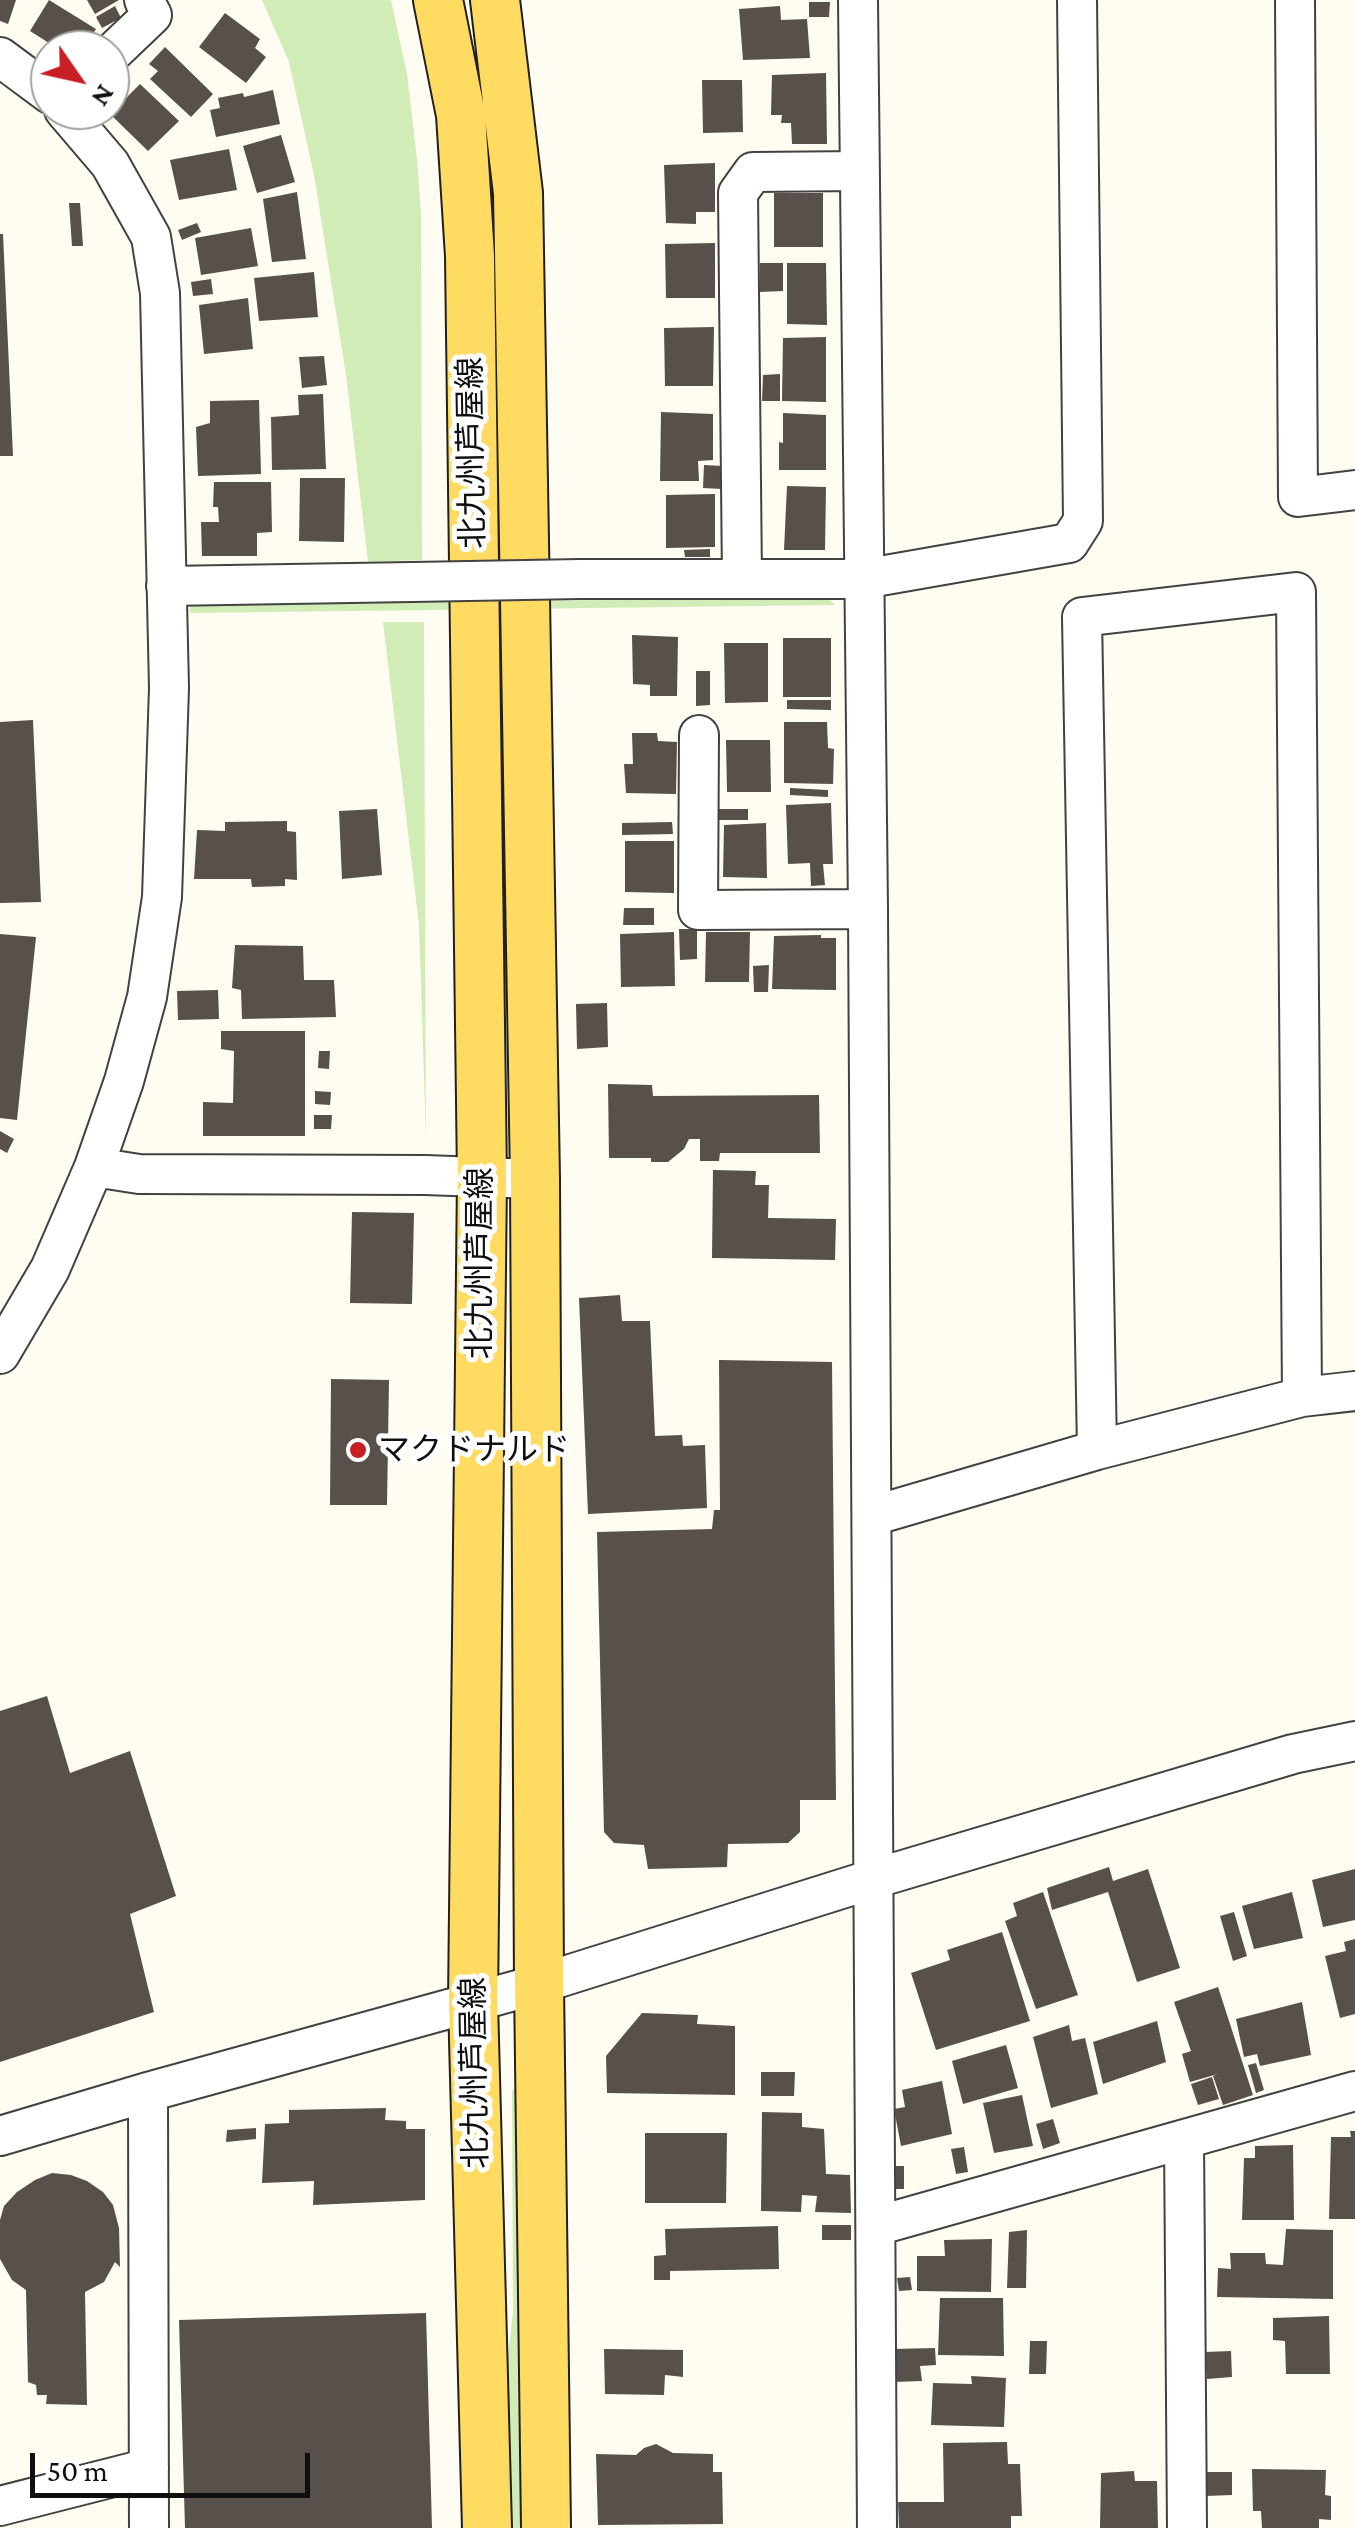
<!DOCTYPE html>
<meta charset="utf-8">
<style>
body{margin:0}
#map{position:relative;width:1355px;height:2528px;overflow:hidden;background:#fffcf1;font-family:"Crimson Pro",serif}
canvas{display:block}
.north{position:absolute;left:30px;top:30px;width:100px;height:100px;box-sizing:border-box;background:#fff;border:2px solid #9f9f9f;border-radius:50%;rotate:124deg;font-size:28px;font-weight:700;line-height:40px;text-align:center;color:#0f0f0f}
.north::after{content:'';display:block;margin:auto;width:35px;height:45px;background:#c71f24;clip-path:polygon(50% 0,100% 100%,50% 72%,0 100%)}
.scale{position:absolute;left:30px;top:2453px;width:280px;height:45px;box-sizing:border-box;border:5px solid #0f0f0f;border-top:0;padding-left:12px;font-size:30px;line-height:35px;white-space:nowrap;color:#0f0f0f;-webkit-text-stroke:8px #fff;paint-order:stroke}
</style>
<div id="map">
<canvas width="1355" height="2528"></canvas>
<div class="north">N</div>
<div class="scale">50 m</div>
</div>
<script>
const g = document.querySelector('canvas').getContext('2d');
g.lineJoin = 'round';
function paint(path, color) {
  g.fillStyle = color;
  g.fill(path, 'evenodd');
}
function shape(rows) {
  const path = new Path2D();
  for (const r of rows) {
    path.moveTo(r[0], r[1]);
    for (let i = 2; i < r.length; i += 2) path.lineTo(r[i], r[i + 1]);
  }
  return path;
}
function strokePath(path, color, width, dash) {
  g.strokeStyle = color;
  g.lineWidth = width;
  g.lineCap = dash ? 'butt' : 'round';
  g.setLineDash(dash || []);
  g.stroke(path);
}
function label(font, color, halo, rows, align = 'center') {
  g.font = font + ' "Crimson Pro","Noto Sans JP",serif';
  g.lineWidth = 10;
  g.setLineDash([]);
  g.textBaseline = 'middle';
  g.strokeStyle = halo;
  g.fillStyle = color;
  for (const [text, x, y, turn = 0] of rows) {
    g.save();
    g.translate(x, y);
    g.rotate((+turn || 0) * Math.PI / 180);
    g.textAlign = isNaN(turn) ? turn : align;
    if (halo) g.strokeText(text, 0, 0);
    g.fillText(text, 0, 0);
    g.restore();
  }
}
const green = shape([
 [262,0,391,0,407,74,417,159,421,214,422,560,368,562,346,375,314,175,289,62],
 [741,598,828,598,835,605,190,613,190,606],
 [383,622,424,622,426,1139,419,925],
 [515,2087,517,2088,523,2528,507,2528,502,2409,513,2312,512,2092]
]);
const building = shape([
 [0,0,16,0,8,24,0,21],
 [49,0,96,29,82,50,60,50,30,31],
 [87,0,119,0,95,14],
 [809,2,830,2,829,17,809,17],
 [115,6,121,18,102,28,96,17],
 [780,6,781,20,807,19,810,58,743,60,739,9],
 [225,13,260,39,255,48,266,57,246,83,199,47],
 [165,47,213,94,191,117,150,79,158,71,149,64],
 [826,73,827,144,792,144,791,123,781,123,782,115,771,115,772,75],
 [121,76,129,83,110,103,110,88],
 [702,80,742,80,743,132,703,133],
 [140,84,179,121,148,151,110,114],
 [273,90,280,124,216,137,210,110,220,108,218,98,243,93,244,97],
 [281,135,295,182,257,193,243,146],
 [229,149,237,190,179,200,170,160],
 [715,163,715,212,696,212,696,224,666,223,664,165],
 [297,192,306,259,272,262,263,199],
 [774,193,823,193,823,247,774,247],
 [69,203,80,203,83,246,72,246],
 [197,223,201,232,182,240,178,230],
 [251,228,258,266,201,275,195,238],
 [0,234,3,234,13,456,0,456],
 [715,243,715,298,666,298,665,244],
 [760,263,783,263,783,291,760,292],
 [787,263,826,263,827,325,787,324],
 [314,272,318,317,259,321,254,278],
 [211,279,213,294,193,296,191,282],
 [248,298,253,349,204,354,199,305],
 [714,327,713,386,665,386,664,328],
 [826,337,826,402,782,401,783,338],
 [324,356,327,385,302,388,299,357],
 [780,374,780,401,762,401,763,375],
 [323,394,326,469,272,470,271,417,299,415,298,395],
 [259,400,261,474,198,476,196,427,210,423,210,401],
 [661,412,713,414,713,460,698,461,699,481,660,481],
 [783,413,826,415,826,470,779,470,779,442,783,443],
 [704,465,723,466,722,489,703,488],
 [300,478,345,478,344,542,299,541],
 [214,482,271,482,272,532,257,533,257,556,202,556,201,522,219,522,218,507,213,507],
 [787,486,826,487,825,550,784,550],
 [715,494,715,547,666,548,666,495],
 [710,549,710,557,685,557,684,550],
 [632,635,678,637,677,696,650,696,650,685,633,684],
 [783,638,831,638,831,697,783,697],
 [724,643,768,643,768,702,725,703],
 [696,671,710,671,710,705,696,706],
 [787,700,831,700,831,710,787,709],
 [33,720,41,902,0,903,0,722],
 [784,722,827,722,828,748,834,749,833,784,784,783],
 [632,733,657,733,658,741,677,742,676,794,626,793,624,764,633,764],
 [726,740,770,740,771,792,727,792],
 [790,788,828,790,828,797,790,795],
 [831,803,833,864,823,864,825,885,811,886,810,863,788,864,786,805],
 [377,809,382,875,342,879,339,811],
 [717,809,748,809,748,820,717,820],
 [287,821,287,831,296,832,297,880,285,879,285,886,252,887,251,879,194,879,197,830,225,831,225,822],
 [672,822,673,834,622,835,622,823],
 [766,823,767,878,723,877,724,825],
 [625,841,674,841,674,893,625,892],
 [624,908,654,908,654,925,623,925],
 [679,929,697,929,697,959,680,960],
 [674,932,675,986,621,987,620,934],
 [706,932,750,932,749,982,705,982],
 [0,934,36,937,17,1120,0,1118],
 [821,935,821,938,836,938,836,990,772,989,774,936],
 [235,945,303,946,304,980,334,980,336,1017,242,1019,241,990,232,988],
 [769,965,768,992,754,992,753,966],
 [218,990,219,1019,178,1020,177,991],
 [607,1003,608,1047,577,1049,576,1004],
 [221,1031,305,1031,305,1136,203,1136,203,1102,233,1103,234,1051,221,1049],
 [319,1051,330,1051,329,1069,318,1068],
 [608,1084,652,1085,653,1096,819,1095,820,1153,720,1153,719,1161,700,1161,700,1139,689,1139,684,1149,668,1162,651,1162,651,1158,609,1158],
 [315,1091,331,1092,330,1105,315,1104],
 [314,1115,332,1115,331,1129,314,1129],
 [0,1131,14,1139,7,1153,0,1149],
 [713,1170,756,1171,755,1185,769,1185,768,1218,836,1219,835,1260,712,1258],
 [352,1212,414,1213,412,1304,350,1303],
 [620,1295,622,1321,650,1321,655,1436,682,1435,683,1446,705,1445,707,1508,588,1514,579,1298],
 [719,1360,832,1362,836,1800,800,1800,800,1832,788,1843,728,1844,727,1867,648,1869,644,1845,614,1843,604,1832,597,1532,712,1529,714,1510,720,1510],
 [331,1379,389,1380,387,1505,330,1505],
 [47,1696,70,1773,130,1751,176,1896,130,1914,154,2012,0,2062,0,1711],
 [1109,1867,1113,1881,1148,1869,1180,1968,1137,1982,1108,1892,1052,1910,1047,1888],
 [1355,1869,1355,1920,1323,1927,1312,1880],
 [1043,1892,1078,1995,1036,2009,1005,1921,1017,1916,1013,1903],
 [1292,1892,1303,1938,1254,1949,1242,1906],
 [1234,1912,1247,1956,1233,1961,1220,1916],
 [1002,1932,1030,2021,936,2050,911,1973,950,1960,947,1950],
 [1355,1939,1355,2014,1340,2018,1325,1956,1346,1951,1344,1942],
 [1218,1987,1253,2095,1223,2105,1213,2076,1218,2074,1190,2082,1182,2054,1191,2051,1174,2002],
 [1302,2002,1311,2055,1260,2066,1257,2054,1244,2057,1236,2019],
 [642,2013,698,2015,697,2024,735,2026,735,2095,607,2093,606,2056],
 [1157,2021,1166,2062,1103,2084,1093,2042],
 [1069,2025,1072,2041,1085,2038,1098,2094,1051,2108,1033,2037],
 [1006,2045,1018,2088,963,2104,952,2061],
 [1256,2063,1264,2090,1256,2093,1248,2065],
 [761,2072,795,2072,794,2096,761,2096],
 [1212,2077,1219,2099,1198,2105,1191,2084],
 [942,2081,952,2134,901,2146,894,2109,905,2107,902,2090],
 [1022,2095,1033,2146,994,2153,983,2103],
 [386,2108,385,2120,406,2121,406,2129,425,2129,425,2200,313,2205,314,2181,262,2183,265,2124,289,2123,289,2110],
 [762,2112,802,2113,802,2127,824,2129,826,2174,850,2175,851,2213,815,2212,817,2196,802,2195,801,2212,761,2211],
 [1053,2119,1060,2143,1043,2149,1036,2124],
 [256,2128,256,2139,226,2142,227,2130],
 [1350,2131,1355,2131,1355,2219,1329,2219,1331,2137,1351,2137],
 [645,2133,727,2133,726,2203,645,2203],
 [1293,2145,1294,2220,1242,2220,1244,2158,1255,2158,1255,2146],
 [964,2147,968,2172,956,2174,951,2149],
 [890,2166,904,2166,904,2189,891,2189],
 [52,2173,71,2175,87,2181,103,2192,113,2205,119,2228,120,2267,115,2262,104,2282,85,2292,87,2405,46,2404,47,2395,37,2395,36,2385,28,2382,26,2290,12,2280,0,2259,0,2220,4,2206,17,2192,35,2180],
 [822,2225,851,2225,851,2240,822,2240],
 [778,2226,779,2269,670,2271,670,2280,654,2280,654,2256,666,2255,665,2229],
 [1286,2229,1333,2230,1333,2299,1217,2297,1218,2268,1231,2269,1230,2253,1265,2253,1266,2264,1283,2265],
 [1027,2230,1026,2288,1007,2288,1009,2232],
 [992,2239,991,2292,917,2291,917,2256,945,2256,944,2240],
 [910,2277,912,2290,899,2291,897,2278],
 [940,2298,1003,2298,1004,2356,938,2355],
 [426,2313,432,2528,185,2528,179,2320],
 [1329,2316,1330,2374,1286,2374,1285,2341,1273,2340,1273,2318],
 [1030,2341,1047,2341,1046,2374,1029,2374],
 [935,2348,936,2365,920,2366,922,2381,894,2382,893,2349],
 [604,2349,683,2350,683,2377,665,2375,664,2395,605,2394],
 [1231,2351,1232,2377,1207,2379,1205,2352],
 [971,2376,1006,2378,1004,2427,931,2425,933,2383,972,2384],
 [1007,2442,1008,2464,1020,2464,1022,2516,1011,2516,1011,2528,899,2528,898,2502,944,2502,943,2443],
 [656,2444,673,2453,713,2454,713,2472,722,2472,723,2524,598,2525,596,2454,636,2455,644,2448],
 [1252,2469,1326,2470,1325,2495,1331,2496,1331,2520,1319,2519,1319,2528,1262,2528,1261,2511,1253,2511],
 [1134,2471,1135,2481,1157,2481,1158,2528,1100,2528,1101,2473],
 [1204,2472,1232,2472,1232,2495,1205,2496]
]);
const minor = shape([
 [858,0,868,909,877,2528],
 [1295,0,1298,497,1355,490],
 [110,55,152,15,144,0],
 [0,57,50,94],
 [581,579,863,579,1069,543,1083,521,1077,0],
 [742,579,738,193,753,172,860,171],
 [166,586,412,582],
 [699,735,698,910,868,909],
 [94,1167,139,1174,425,1175,535,1179],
 [0,1354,50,1269,94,1167,124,1081,147,997,162,897,169,688,160,293,151,237,110,164,64,110],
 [1097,1450,1082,617,1296,592,1302,1397],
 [872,1516,1097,1450,1302,1397,1355,1391],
 [148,2092,149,2528],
 [0,2136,148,2092,539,1984,873,1879,1293,1754,1355,1741],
 [1184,2139,1187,2528],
 [876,2226,1355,2091],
 [0,2506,149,2468]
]);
const major = shape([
 [438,0,461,115,470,256,482,1177,473,2002,487,2528],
 [495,0,518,193,535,1179,539,1984,546,2528]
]);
const minorBridge = shape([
 [412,582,581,579]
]);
const markers = [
 [358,1450,10,"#c71f24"]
];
const streetNames = [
 ["北九州芦屋線",472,453,-91],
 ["北九州芦屋線",480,1263,-90],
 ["北九州芦屋線",475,2073,-91]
];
const poiNames = [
 ["マクドナルド",378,1450]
];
paint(green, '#d2ecb7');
paint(building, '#58504a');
strokePath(minor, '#424242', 42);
strokePath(major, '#202020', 52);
strokePath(minor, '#fff', 38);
strokePath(major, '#ffdb61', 48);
strokePath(minorBridge, '#424242', 42, []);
strokePath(minorBridge, '#fff', 38);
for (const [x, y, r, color] of markers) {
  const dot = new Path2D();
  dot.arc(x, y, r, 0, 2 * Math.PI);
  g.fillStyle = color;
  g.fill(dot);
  strokePath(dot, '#fff', 4);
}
label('32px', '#0f0f0f', '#fff', streetNames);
label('32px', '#0f0f0f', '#fff', poiNames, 'left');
</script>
